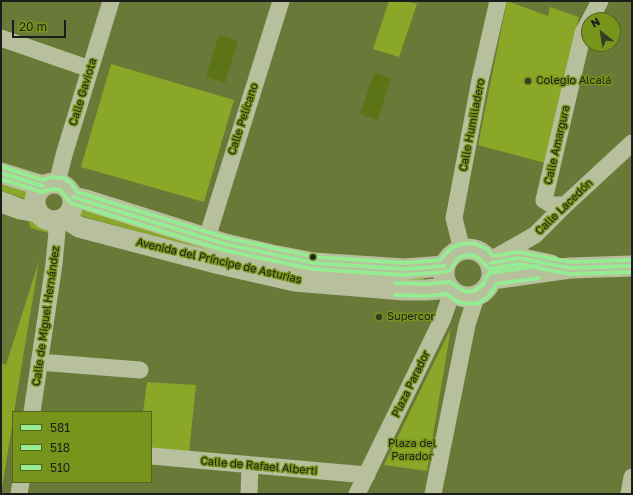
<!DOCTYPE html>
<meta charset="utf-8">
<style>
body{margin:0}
#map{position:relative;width:633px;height:495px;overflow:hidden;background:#697937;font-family:"Golos Text",sans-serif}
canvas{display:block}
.frame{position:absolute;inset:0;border:2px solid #1d1d1d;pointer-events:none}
.legend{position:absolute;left:12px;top:411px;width:140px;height:72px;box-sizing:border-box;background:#78951b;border:1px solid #54651c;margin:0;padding:5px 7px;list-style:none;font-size:12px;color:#1d1d1d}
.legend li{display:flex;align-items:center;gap:8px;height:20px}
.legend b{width:20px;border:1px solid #54651c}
.north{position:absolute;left:581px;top:12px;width:40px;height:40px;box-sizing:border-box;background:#78951b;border:1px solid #54651c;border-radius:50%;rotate:330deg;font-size:11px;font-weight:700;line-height:16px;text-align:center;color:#1d1d1d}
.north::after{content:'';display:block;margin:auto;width:14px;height:18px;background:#383d26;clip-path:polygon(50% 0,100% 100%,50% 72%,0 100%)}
.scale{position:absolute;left:12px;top:20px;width:54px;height:18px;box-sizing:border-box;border:2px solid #1d1d1d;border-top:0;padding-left:5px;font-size:12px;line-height:14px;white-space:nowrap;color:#1d1d1d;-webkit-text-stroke:3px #78951b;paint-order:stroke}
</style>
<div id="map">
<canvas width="633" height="495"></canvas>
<div class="frame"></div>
<ul class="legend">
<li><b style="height:5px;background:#95ec92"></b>581</li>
<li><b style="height:5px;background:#95ec92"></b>518</li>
<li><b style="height:5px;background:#95ec92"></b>510</li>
</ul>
<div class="north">N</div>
<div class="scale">20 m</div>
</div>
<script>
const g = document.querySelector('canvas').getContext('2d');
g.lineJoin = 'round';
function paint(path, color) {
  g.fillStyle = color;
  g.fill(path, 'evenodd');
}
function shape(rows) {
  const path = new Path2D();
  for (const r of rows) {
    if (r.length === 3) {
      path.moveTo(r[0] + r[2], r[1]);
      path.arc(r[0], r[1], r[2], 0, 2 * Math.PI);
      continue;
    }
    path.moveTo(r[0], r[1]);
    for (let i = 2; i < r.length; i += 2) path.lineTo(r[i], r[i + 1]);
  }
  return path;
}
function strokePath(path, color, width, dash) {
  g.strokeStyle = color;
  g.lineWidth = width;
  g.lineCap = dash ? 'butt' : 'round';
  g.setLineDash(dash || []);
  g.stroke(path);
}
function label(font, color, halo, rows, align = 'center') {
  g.font = font + ' "Golos Text",sans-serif';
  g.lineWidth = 3;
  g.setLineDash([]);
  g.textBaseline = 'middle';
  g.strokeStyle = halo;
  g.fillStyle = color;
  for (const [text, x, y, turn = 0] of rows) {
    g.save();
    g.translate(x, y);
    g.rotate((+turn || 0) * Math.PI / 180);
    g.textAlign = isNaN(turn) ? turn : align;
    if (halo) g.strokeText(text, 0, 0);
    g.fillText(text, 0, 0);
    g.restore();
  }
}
const green = shape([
 [389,1,407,1,417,4,399,57,373,49],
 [507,1,548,16,550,7,579,17,545,163,478,145],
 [111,64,234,100,204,202,81,167],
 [1,181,32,190,29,200,1,191],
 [80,206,424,276,424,282,297,275,78,215],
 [23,208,54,217,49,233,31,228],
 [39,261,14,412,13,412,13,421,1,494,1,363,6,365],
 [451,328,427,471,384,465],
 [147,382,196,385,189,453,151,450,151,412,143,412]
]);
const water = shape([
 [219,35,238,41,225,83,206,77],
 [374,73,391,78,378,120,360,114]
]);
const minor = shape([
 [590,20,600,1],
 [1,38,90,69],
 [57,183,64,155,111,1],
 [565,205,552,205,544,200,583,33,589,22],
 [207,238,281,1],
 [462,250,454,218,480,80,498,1],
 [491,260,535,235,565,205,632,143],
 [39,362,140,370],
 [32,412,54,264,58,220],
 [151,456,367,475],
 [19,494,21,482],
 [249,494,250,465],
 [357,494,443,318,452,292],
 [433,494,467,325,476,297],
 [629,494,632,477]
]);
const tertiary = shape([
 [1,173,43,186],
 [54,202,19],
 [73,197,86,200,225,244,272,255,314,263,404,269,445,266],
 [1,202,20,209,38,212],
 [65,218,79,227,220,264,295,281,404,290,426,290,449,288],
 [468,273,24],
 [491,263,518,258,551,265],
 [492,279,570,268,632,266]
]);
const bus1 = shape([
 [1,173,43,186],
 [73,197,225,244,314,263,404,269,445,266],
 [491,263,518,258,570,268,632,266]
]);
const bus2 = shape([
 [1,179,42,192,53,189,60,190,71,203,223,250,313,269,404,275,445,272,450,270,458,258,463,256,472,255,480,259,487,267,490,269,518,264,570,274,632,272],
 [395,295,426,296,447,294,457,302,469,304,478,303,487,298,494,289,496,284,539,278]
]);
const bus3 = shape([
 [3,167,43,180,51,177,64,178,71,183,77,192,227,238,315,257,404,263,441,260,444,255,452,248,461,244,473,243,487,249,493,256,518,252,570,262,632,260],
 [395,283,426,284,450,282,462,290,468,292,474,291,479,288,484,283,487,276,490,273,537,266]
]);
const markers = [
 [528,81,4,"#383d26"],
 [313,257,3.5,"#1d1d1d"],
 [379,317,4,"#383d26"]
];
const poiNames = [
 ["Colegio Alcalá",536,81],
 ["Supercor",387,317]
];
const streetNames = [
 ["Calle Gaviota",83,92,-73],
 ["Calle Pelícano",243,119,-72],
 ["Calle Humilladero",472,125,-79],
 ["Calle Amargura",557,145,-77],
 ["Calle Lacedón",564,207,-44],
 ["Avenida del Príncipe de Asturias",219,261,13],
 ["Calle de Miguel Hernández",46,316,-82],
 ["Plaza Parador",411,384,-64],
 ["Calle de Rafael Alberti",259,466,5]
];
const parkNames = [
 ["Plaza del",412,444],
 ["Parador",412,457]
];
paint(green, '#8aa727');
paint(water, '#5c7415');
strokePath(minor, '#b7bf9c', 17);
strokePath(tertiary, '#b7bf9c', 21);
strokePath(bus1, '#95ec92', 4);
strokePath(bus2, '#95ec92', 4);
strokePath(bus3, '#95ec92', 4);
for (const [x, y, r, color] of markers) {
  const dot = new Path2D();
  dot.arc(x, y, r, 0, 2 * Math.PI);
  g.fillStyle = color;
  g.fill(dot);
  strokePath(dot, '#78951b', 1.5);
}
label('11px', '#1d1d1d', '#78951b', poiNames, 'left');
label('11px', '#1d1d1d', '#78951b', streetNames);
label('11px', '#1c1d1b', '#78951b', parkNames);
</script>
